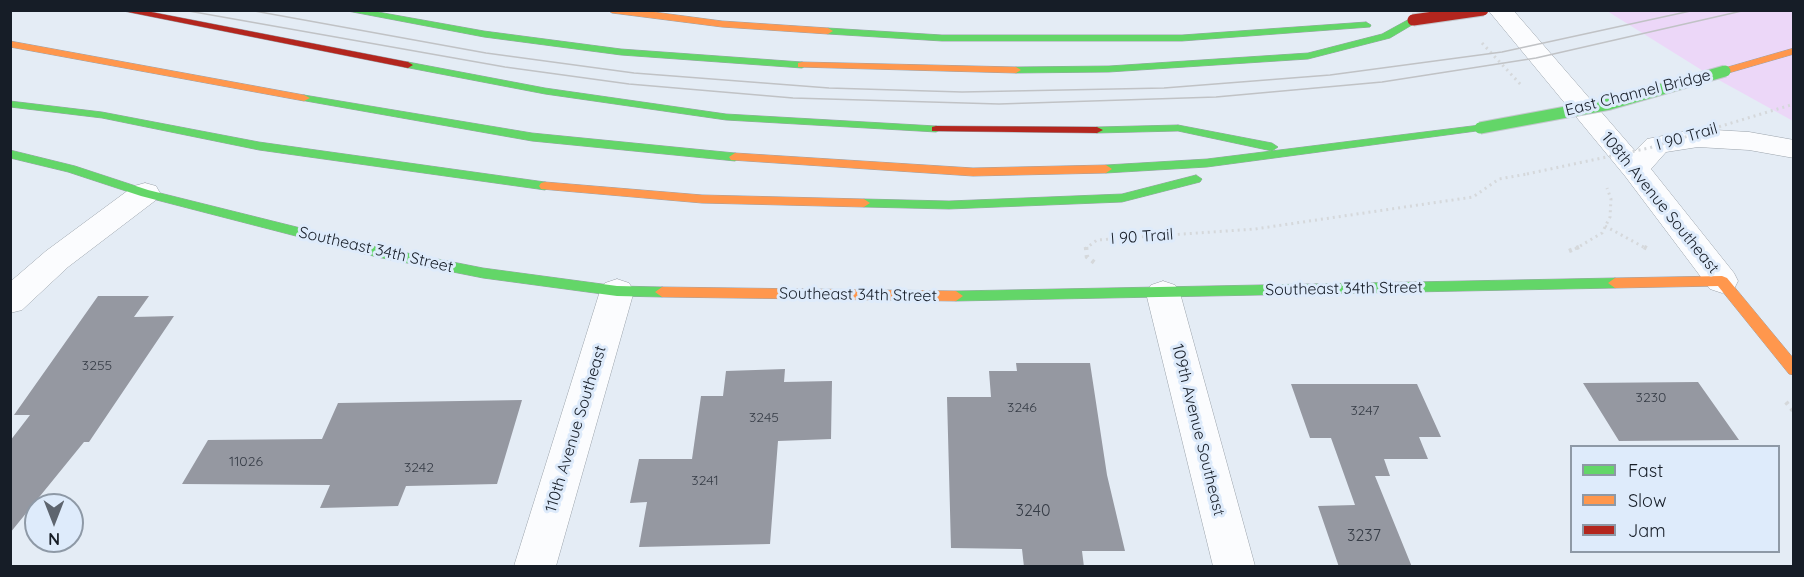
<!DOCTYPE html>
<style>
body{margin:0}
#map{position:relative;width:1804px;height:577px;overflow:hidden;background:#e4ecf5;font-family:Quicksand,sans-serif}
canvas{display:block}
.frame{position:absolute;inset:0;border:12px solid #161d27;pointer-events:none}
.legend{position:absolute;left:1570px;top:445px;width:210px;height:108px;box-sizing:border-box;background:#deebfb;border:2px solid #8e99a6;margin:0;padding:8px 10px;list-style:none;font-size:18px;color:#161d27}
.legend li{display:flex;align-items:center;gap:12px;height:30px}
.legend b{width:30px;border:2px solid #8e99a6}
.north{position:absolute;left:24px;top:493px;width:60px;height:60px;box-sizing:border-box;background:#deebfb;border:2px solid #8e99a6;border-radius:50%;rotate:180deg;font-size:16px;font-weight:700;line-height:24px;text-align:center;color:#161d27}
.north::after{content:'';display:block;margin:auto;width:21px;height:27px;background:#5e656f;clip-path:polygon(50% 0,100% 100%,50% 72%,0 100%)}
</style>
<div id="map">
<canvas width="1804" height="577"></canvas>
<div class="frame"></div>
<ul class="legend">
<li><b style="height:8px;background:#63d668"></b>Fast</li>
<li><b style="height:8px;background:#ff974d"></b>Slow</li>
<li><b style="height:8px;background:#b3261e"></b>Jam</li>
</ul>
<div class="north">N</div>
</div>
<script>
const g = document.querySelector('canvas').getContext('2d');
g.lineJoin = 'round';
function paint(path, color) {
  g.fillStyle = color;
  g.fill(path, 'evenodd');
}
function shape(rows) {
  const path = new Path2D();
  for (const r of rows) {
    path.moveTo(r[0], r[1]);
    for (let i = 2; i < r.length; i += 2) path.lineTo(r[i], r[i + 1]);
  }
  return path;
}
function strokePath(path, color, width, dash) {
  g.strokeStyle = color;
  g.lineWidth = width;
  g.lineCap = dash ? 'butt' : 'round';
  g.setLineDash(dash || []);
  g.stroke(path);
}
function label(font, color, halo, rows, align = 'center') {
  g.font = font + ' Quicksand,sans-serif';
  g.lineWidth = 6;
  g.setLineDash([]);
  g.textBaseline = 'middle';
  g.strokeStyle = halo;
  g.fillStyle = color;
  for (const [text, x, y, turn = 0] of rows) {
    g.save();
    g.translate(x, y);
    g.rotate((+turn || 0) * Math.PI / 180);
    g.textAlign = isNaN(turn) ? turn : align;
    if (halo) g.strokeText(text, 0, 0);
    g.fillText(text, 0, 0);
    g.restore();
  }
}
const green = shape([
 [1607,11,1793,11,1793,121,1708,74]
]);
const building = shape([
 [98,296,149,296,134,317,174,316,89,442,84,442,10,533,10,441,30,415,14,415],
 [1016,363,1090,363,1107,475,1125,551,1082,551,1084,567,1024,567,1022,549,951,548,947,397,991,397,989,371,1017,371],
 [785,369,784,382,832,381,831,439,778,441,770,544,639,547,647,502,630,503,639,459,692,459,701,396,723,396,726,371],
 [1698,382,1739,440,1619,441,1583,383],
 [1291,384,1417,384,1441,437,1419,437,1428,459,1384,459,1390,476,1375,476,1412,567,1339,567,1318,506,1355,505,1331,438,1310,438],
 [522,400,497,484,406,486,398,506,320,508,330,485,182,484,208,440,322,439,338,403]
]);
const pathFar1 = shape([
 [1482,43,1522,86],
 [1605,226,1647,249],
 [1085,249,1097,240,1255,229,1473,197,1499,179,1527,174],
 [1575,249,1602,233,1610,217,1611,199,1607,188]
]);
const path = shape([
 [1086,247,1087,257,1095,263],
 [1644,247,1650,250],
 [1569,251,1579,247],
 [1786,402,1794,412]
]);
const street = shape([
 [1488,10,1513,10,1635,151,1647,139,1698,129,1749,132,1794,140,1794,158,1749,150,1698,147,1666,152,1651,169,1734,273,1738,281,1734,289,1722,293,1710,289,1625,176,1488,10],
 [145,183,156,186,160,193,156,200,68,267,22,310,10,313,10,282,46,251,134,186,145,183],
 [617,279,629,283,634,291,556,566,514,566,600,291,605,283,617,279],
 [1163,281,1175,285,1180,293,1255,566,1213,566,1146,293,1151,285,1163,281]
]);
const fast = shape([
 [342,10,367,10,484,31,621,49,802,62,807,65,802,68,621,55,484,37,342,10],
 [1413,17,1418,20,1417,22,1390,38,1308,59,1109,72,1016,73,1011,70,1016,67,1109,66,1308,53,1382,34,1413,17],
 [1366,22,1371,25,1370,27,1182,41,942,41,828,34,823,31,828,28,942,35,1182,35,1366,22],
 [408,62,545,88,726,114,936,126,942,129,936,132,726,120,545,94,404,67,404,63,408,62],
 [304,95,532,133,735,153,741,157,735,161,532,141,300,100,300,96,304,95],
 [10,101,102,112,259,142,545,182,551,186,545,190,259,150,102,118,10,107,10,101],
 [1178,125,1272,143,1278,147,1272,151,1178,131,1097,133,1091,130,1097,127,1178,125],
 [1480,125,1484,126,1484,130,1207,167,1106,173,1100,169,1106,165,1207,159,1480,125],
 [10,150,75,166,148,190,377,247,483,268,617,286,662,287,669,292,662,297,617,296,483,278,377,257,141,196,68,172,10,158,10,150],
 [1196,175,1202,179,1200,182,1122,202,949,209,864,207,858,203,864,199,949,201,1122,194,1196,175],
 [1615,278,1622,283,1615,288,956,301,949,296,956,291,1615,278]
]);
const slow = shape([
 [607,10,639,10,722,21,828,28,833,31,828,34,722,27,612,13,607,10],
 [10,41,304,95,310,98,304,101,10,47,10,41],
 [1794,48,1794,54,1725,74,1720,71,1721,69,1794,48],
 [802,62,1016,67,1021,70,1016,73,798,67,798,63,802,62],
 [735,153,973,168,1106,165,1112,169,1106,173,973,176,731,160,729,157,735,153],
 [545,182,702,195,864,199,870,203,864,207,702,203,541,189,539,186,541,183,545,182],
 [1722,276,1727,278,1794,359,1794,375,1789,374,1718,286,1615,288,1608,283,1615,278,1722,276],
 [662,287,956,291,963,296,956,301,662,297,655,292,662,287]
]);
const jam = shape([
 [118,10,141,10,408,62,413,65,408,68,118,10],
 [936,126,1097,127,1103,130,1097,133,932,131,932,127,936,126]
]);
const tram = shape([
 [183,10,505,67,629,84,793,98,999,104,1216,97,1382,82,1536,58,1746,10],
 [249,10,486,53,634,73,829,88,962,92,1164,88,1330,75,1502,52,1695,10]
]);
const pathBridge = shape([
 [1527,174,1649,148,1794,104]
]);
const fastBridge = shape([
 [1480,128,1610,104,1725,71]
]);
const jamBridge = shape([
 [1413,20,1483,10]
]);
const numberNames = [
 ["3255",97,366],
 ["3230",1651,398],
 ["3246",1022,408],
 ["3247",1365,411],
 ["3245",764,418],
 ["11026",246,462],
 ["3242",419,468],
 ["3241",705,481]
];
const streetNames = [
 ["East Channel Bridge",1638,93,-14],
 ["I 90 Trail",1687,137,-16],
 ["108th Avenue Southeast",1660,203,51],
 ["I 90 Trail",1142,237,-4],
 ["Southeast 34th Street",376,250,13],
 ["Southeast 34th Street",1344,289,-1],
 ["Southeast 34th Street",858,295,1],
 ["110th Avenue Southeast",576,429,-73],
 ["109th Avenue Southeast",1198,430,76]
];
const nearNumbernames = [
 ["3240",1033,511],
 ["3237",1364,536]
];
paint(green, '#ecd7f8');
paint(building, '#9598a1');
strokePath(street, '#9ba3ab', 1);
strokePath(fast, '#9ba3ab', 1);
strokePath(slow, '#9ba3ab', 1);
strokePath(jam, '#9ba3ab', 1);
strokePath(pathFar1, '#d5d8db', 3, [2, 4]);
strokePath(path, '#d5d8db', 4.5, [3, 5]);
paint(street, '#fbfcfe');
paint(fast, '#63d668');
paint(slow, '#ff974d');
paint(jam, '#b3261e');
strokePath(tram, '#c0c2c5', 1.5);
strokePath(fastBridge, '#c2c6cc', 13, []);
strokePath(jamBridge, '#c2c6cc', 13, []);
strokePath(pathBridge, '#d5d8db', 3, [2, 4]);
strokePath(fastBridge, '#63d668', 11);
strokePath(jamBridge, '#b3261e', 11);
label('14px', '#363c46', null, numberNames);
label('16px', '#161d27', '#deebfb', streetNames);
label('16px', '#363c46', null, nearNumbernames);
</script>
